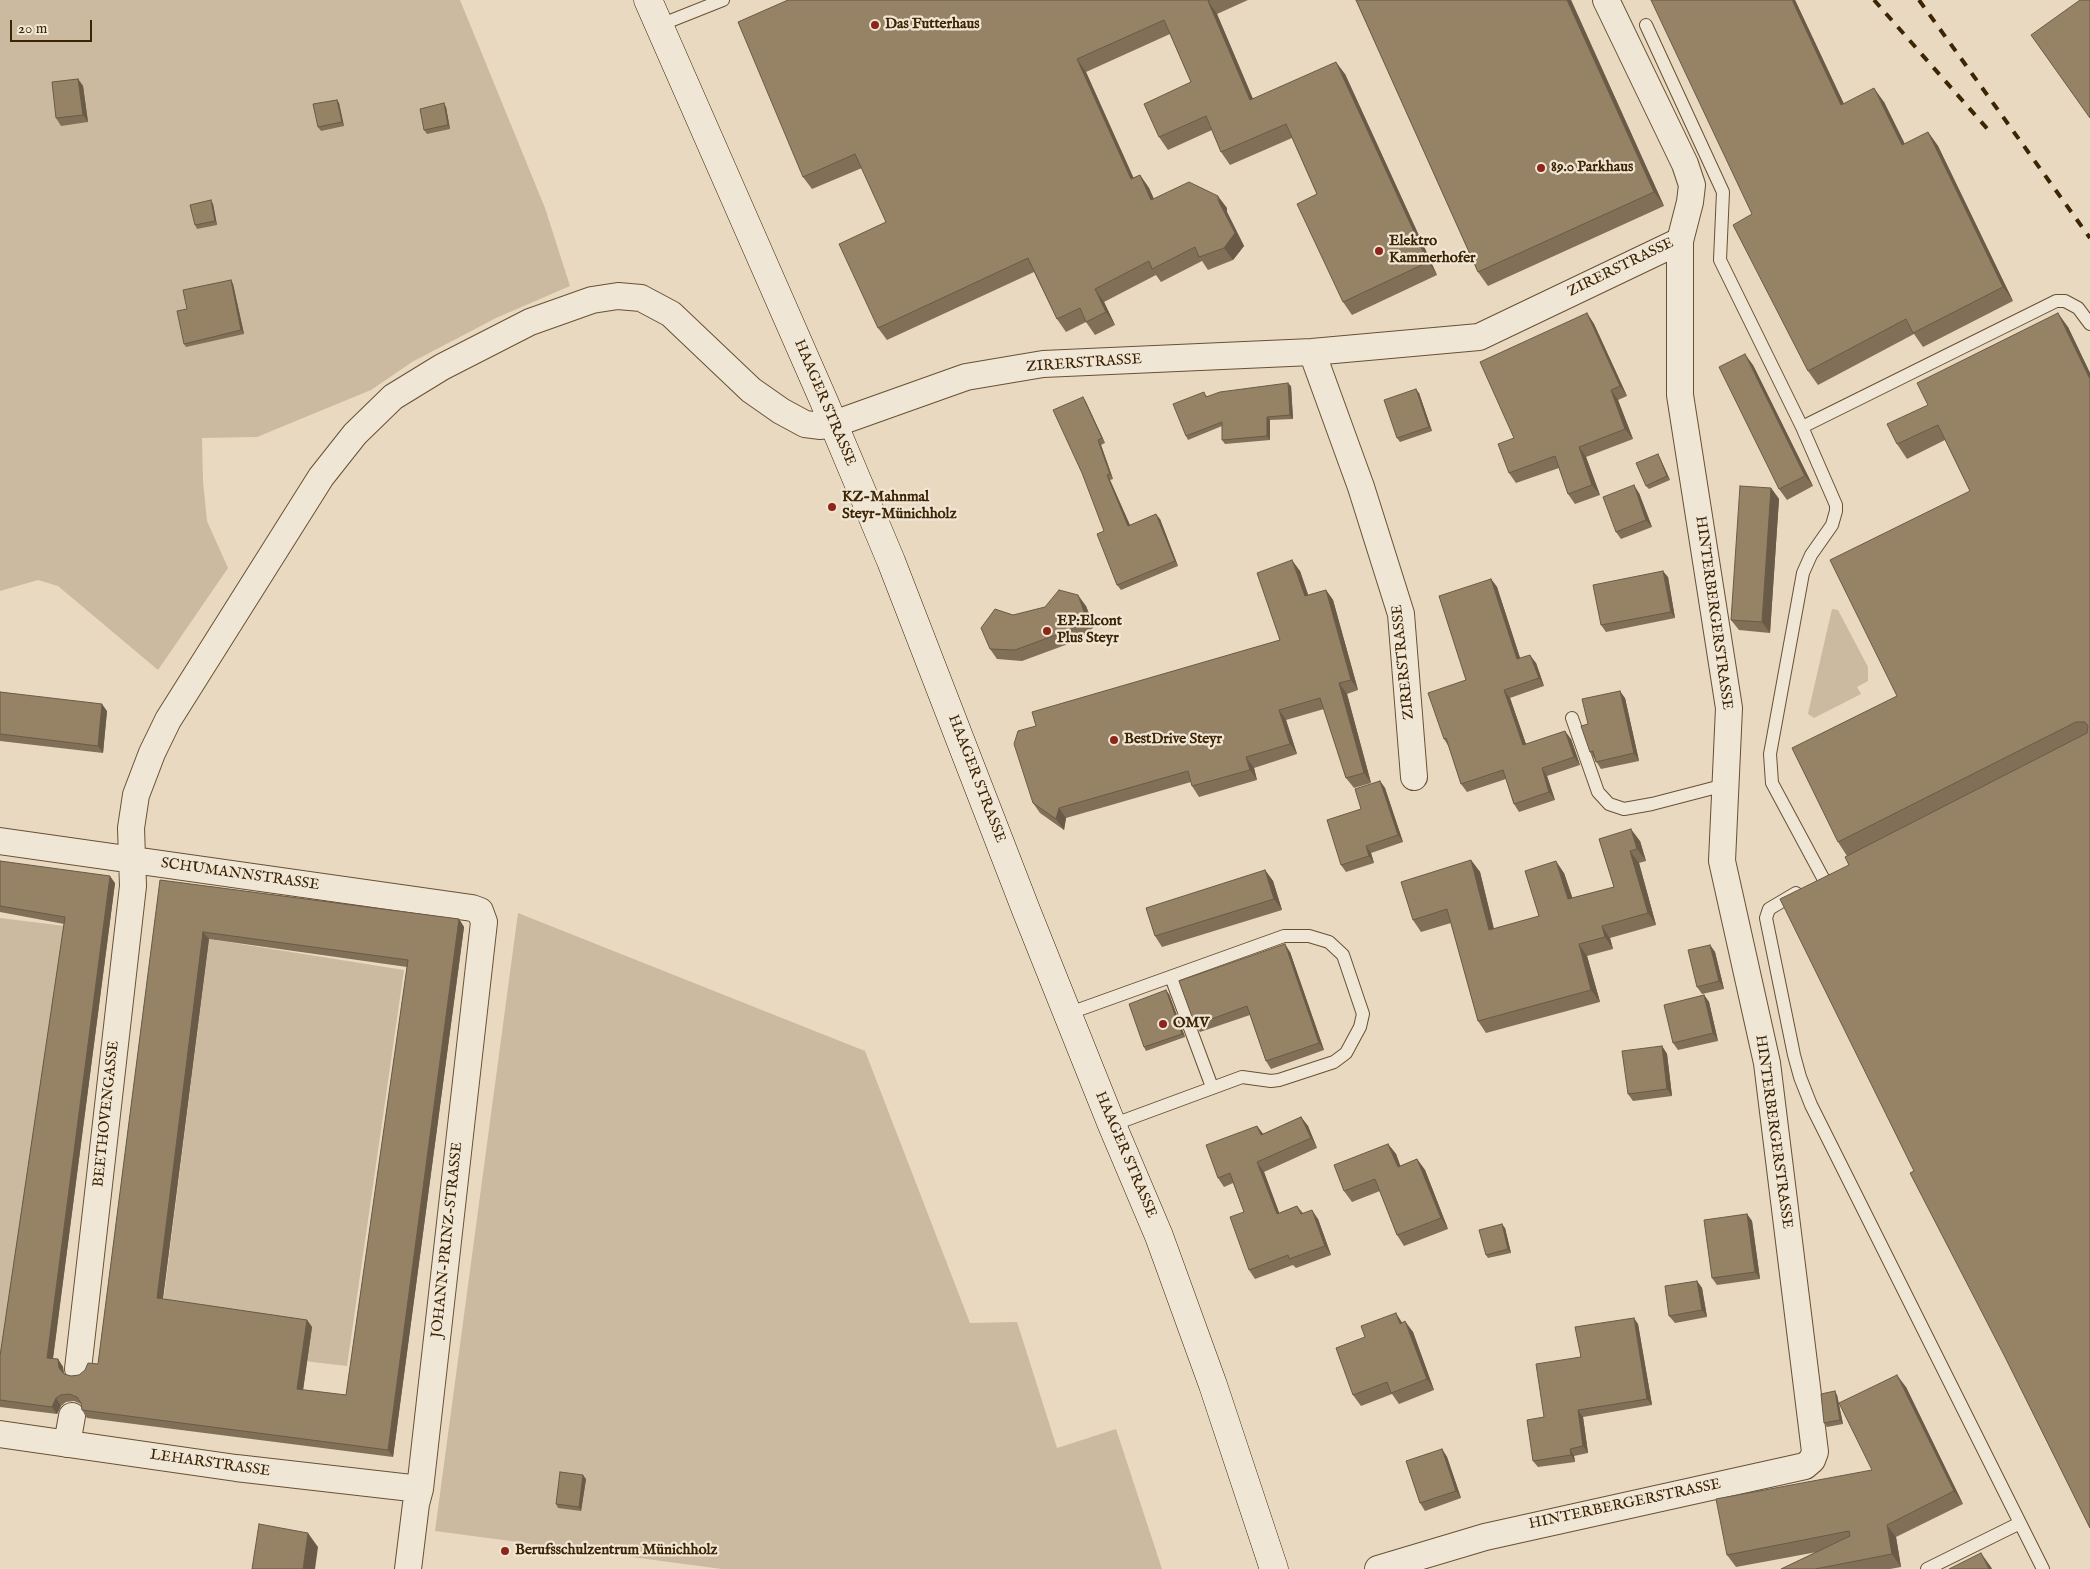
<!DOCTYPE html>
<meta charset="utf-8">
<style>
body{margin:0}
#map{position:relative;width:2090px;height:1569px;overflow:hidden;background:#e8d9c0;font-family:"IM FELL English",serif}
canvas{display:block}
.scale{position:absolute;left:10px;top:20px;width:82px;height:22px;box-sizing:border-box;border:2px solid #3d2403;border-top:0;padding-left:6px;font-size:15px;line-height:18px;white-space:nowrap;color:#3d2403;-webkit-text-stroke:4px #f0e6d6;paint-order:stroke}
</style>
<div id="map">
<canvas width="2090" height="1569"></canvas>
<div class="scale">20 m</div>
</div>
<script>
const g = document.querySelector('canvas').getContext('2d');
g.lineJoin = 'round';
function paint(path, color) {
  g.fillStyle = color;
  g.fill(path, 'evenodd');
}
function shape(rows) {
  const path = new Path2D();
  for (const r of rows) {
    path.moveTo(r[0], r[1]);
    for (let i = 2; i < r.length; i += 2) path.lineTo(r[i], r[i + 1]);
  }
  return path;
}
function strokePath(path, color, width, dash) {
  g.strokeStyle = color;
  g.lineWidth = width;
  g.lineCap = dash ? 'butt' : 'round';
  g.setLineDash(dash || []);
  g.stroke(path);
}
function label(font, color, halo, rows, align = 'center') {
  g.font = font + ' "IM FELL English",serif';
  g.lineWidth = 4.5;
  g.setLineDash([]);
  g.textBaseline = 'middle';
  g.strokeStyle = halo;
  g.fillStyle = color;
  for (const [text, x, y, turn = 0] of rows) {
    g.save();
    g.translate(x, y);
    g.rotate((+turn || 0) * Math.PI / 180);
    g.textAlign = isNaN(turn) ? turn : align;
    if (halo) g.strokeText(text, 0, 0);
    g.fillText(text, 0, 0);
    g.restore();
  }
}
const green = shape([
 [0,0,460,0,545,208,570,286,496,318,412,362,371,390,257,437,202,438,203,481,207,521,228,568,158,670,58,586,38,580,0,591],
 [1832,609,1838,610,1868,667,1868,681,1857,687,1861,694,1814,718,1808,714,1809,709],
 [518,913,865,1051,970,1323,1017,1322,1057,1448,1116,1429,1162,1569,722,1569,435,1531],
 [0,918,65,926,0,1384],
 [209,939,404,970,347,1366,158,1344]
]);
const service = shape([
 [660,25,723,0],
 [1646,25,1723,192,1720,260,1802,427,1836,505,1836,511,1832,525,1811,555,1803,573,1770,754,1772,783,1823,878],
 [1802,427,2056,301,2065,301,2078,308,2090,324],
 [1572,718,1598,792,1609,804,1624,809,1652,804,1725,785],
 [1796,893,1769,909,1766,918,1794,1055,1800,1077,1811,1105,2043,1569],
 [1171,977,1212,1087],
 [1067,1014,1284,936,1309,936,1329,942,1343,955,1363,1014,1360,1027,1346,1053,1334,1062,1279,1080,1271,1081,1242,1077,1112,1125],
 [1927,1569,2020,1523]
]);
const minor = shape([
 [1312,352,1361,487,1401,614,1414,777],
 [0,841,472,908,480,911,484,922,420,1489,416,1504,408,1569],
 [78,1369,133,886,131,828,136,795,152,753,168,720,321,477,355,434,393,397,442,367,530,322,592,300,618,296,641,298,671,314,751,390,781,411,805,424,821,426,834,424,966,377,1043,364,1312,352,1479,337,1680,241],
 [0,1434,236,1468,420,1489],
 [67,1444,72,1416],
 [1378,1569,1485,1537,1805,1466,1812,1460,1815,1452,1767,1063,1722,861,1729,708,1680,395,1680,241,1690,202,1692,185,1685,164,1606,0]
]);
const secondary = shape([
 [648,0,823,399,891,561,1026,910,1112,1125,1159,1236,1213,1385,1274,1569]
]);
const rail = shape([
 [1874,0,1991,133],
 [1919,0,2090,238]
]);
const wall = shape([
 [788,0,1248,0,1217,14,1253,99,1345,74,1437,275,1352,315,1343,302,1317,194,1292,138,1230,165,1221,152,1212,130,1168,150,1159,137,1191,82,1170,34,1086,72,1133,178,1140,175,1149,188,1154,199,1227,208,1227,212,1244,246,1233,260,1208,270,1202,261,1161,282,1156,275,1104,302,1115,325,1095,335,1086,322,1066,332,1057,319,1034,272,887,340,878,328,886,222,862,168,812,189,803,177],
 [1356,0,1571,0,1664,206,1488,286,1478,272],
 [1795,0,1844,104,1884,102,1905,144,1928,132,1938,146,2013,301,1923,347,1914,334,1818,385,1808,371,1752,214],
 [78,79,83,86,88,122,61,126,56,118],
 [337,100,339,103,344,126,321,131,318,127],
 [446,107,450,129,427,134,424,130],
 [213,204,217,225,197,229,195,225],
 [231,280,233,284,244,334,186,347,184,344,187,309],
 [1587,313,1594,324,1627,396,1618,400,1633,439,1586,457,1600,495,1575,504,1568,494,1559,468,1516,483,1509,473,1514,438],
 [2068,327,2090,373,2090,1528,1914,1171,1847,856,1838,842,1897,696,1970,491,1945,440,1907,459,1897,444],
 [1753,365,1813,486,1787,500,1779,489],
 [1291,386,1293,419,1270,420,1270,440,1225,444,1222,440,1222,426,1188,440,1186,436,1206,395,1207,397],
 [1419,393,1432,431,1400,442,1397,438],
 [1083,397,1086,402,1105,443,1101,445,1113,479,1110,480,1130,525,1160,519,1178,566,1121,590,1117,585,1104,531],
 [1660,458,1670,480,1649,489,1646,486],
 [1771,488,1779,499,1770,633,1739,630,1731,620],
 [1639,493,1652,527,1621,539,1616,532],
 [1300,571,1308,595,1326,590,1333,600,1358,690,1347,694,1371,783,1354,788,1346,778,1324,709,1286,720,1297,754,1254,768,1257,780,1199,797,1192,786,1191,782,1066,818,1064,830,1040,813,1033,803,1036,726,1280,640],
 [1668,577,1675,618,1606,632,1601,625],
 [1491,579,1497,587,1520,658,1536,663,1544,686,1510,698,1526,744,1571,739,1580,765,1547,776,1555,800,1519,812,1514,804,1506,779,1467,792,1461,784,1449,747,1444,739,1466,680],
 [1086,606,1094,627,1079,640,1022,661,997,659,990,649,1013,615],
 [0,692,107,711,103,753,0,741],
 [1625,698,1639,761,1601,769,1590,752,1588,724],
 [1380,781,1385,788,1403,842,1371,853,1374,863,1346,872,1341,865,1361,809],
 [1599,839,1640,841,1646,861,1639,863,1656,925,1610,938,1613,949,1587,956,1600,1002,1486,1033,1478,1021,1451,923,1421,932,1413,920,1471,860,1480,872,1494,929,1539,916,1564,873,1572,898,1614,887],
 [0,861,115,883,53,1359,58,1359,63,1367,64,1374,71,1376,79,1375,98,1364,160,880,459,919,464,927,393,1457,87,1418,82,1410,81,1404,74,1401,66,1402,61,1406,57,1414,0,1407,0,1356,64,924,0,912],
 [209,939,407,967,346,1395,303,1390,312,1327,307,1320,163,1299],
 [1265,870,1273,881,1282,910,1162,947,1155,936],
 [1710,945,1715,952,1724,989,1702,994,1697,987],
 [1290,952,1324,1050,1271,1069,1266,1061,1250,1015,1200,1032,1195,1025],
 [1169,994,1185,1037,1146,1051,1144,1047],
 [1704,995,1709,1002,1718,1041,1678,1050,1673,1043],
 [1662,1046,1667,1054,1672,1096,1633,1101,1628,1094],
 [1301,1117,1308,1126,1317,1148,1264,1172,1279,1213,1297,1206,1303,1213,1318,1219,1331,1255,1296,1268,1293,1265,1255,1279,1249,1270,1244,1212,1233,1183,1224,1187,1218,1178,1257,1126,1263,1134],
 [1388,1144,1396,1154,1400,1166,1417,1159,1425,1170,1448,1229,1404,1246,1397,1235,1380,1191,1352,1202,1344,1191],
 [1747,1214,1752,1221,1760,1279,1717,1285,1712,1278],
 [1505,1228,1511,1253,1488,1258,1486,1255],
 [1697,1281,1702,1288,1707,1317,1675,1323,1669,1316],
 [1402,1323,1413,1332,1434,1390,1399,1404,1392,1394,1361,1406,1353,1395],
 [1638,1324,1652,1405,1583,1417,1588,1453,1574,1456,1575,1462,1538,1467,1533,1461,1544,1417,1581,1357],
 [1906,1387,1963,1504,1896,1537,1901,1567,1890,1569,1781,1569,1817,1552,1736,1567,1727,1555,1872,1470],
 [1837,1395,1843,1424,1827,1427,1824,1423],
 [1442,1449,1447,1457,1461,1498,1425,1511,1420,1503],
 [586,1479,581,1511,558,1508,556,1504]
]);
const shadedWall = shape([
 [1567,0,1571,0,1664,206,1654,192],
 [1792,0,1795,0,1851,119,1841,105],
 [1208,1,1217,14,1259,113,1250,100],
 [1077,59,1086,72,1140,192,1131,179],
 [1336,62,1345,74,1437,275,1428,262],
 [78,79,83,86,88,122,83,115],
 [1874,88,1884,102,1912,159,1902,145],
 [337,100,339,103,344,126,342,122],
 [444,103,446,107,450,129,448,125],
 [1928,132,1938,146,2013,301,2003,287],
 [1140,175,1149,188,1160,213,1151,200],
 [1218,196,1227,208,1227,212,1244,246,1233,260,1224,248],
 [211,200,213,204,217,225,215,221],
 [231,280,233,284,244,334,241,330],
 [1095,289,1104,302,1115,325,1106,312],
 [1587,313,1594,324,1627,396,1620,386],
 [2058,313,2068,327,2090,373,2090,379],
 [1745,354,1753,365,1813,486,1805,476],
 [1288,383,1291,386,1293,419,1290,415],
 [1416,389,1419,393,1432,431,1429,427],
 [1611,390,1618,400,1633,439,1625,429],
 [1083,397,1086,402,1105,443,1102,438],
 [1267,417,1270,420,1270,440,1267,436],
 [1098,440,1101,445,1113,479,1110,474],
 [1579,447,1586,457,1600,495,1592,485],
 [1658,454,1660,458,1670,480,1667,476],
 [1107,475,1110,480,1132,530,1128,526],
 [1634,485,1639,493,1652,527,1646,520],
 [1771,488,1779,499,1770,633,1762,622],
 [1156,514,1160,519,1178,566,1175,561],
 [1292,560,1300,571,1312,606,1305,596],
 [1663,571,1668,577,1675,618,1671,612],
 [1491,579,1497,587,1523,667,1517,659],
 [1326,590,1333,600,1358,690,1351,680],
 [1078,595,1086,606,1094,627,1086,617],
 [1530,655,1536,663,1544,686,1539,678],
 [1339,683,1347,694,1371,783,1364,773],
 [1504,690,1510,698,1529,753,1523,745],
 [1620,691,1625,698,1639,761,1634,753],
 [102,704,107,711,103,753,98,746],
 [1279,710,1286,720,1297,754,1290,744],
 [1565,731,1571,739,1580,765,1574,757],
 [1246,757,1254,768,1257,780,1250,770],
 [1542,768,1547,776,1555,800,1549,792],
 [1380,781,1385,788,1403,842,1398,835],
 [1059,808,1066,818,1064,830,1056,819],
 [1631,829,1640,841,1646,861,1637,849],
 [1366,846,1371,853,1374,863,1369,856],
 [1630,851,1639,863,1656,925,1648,913],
 [1471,860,1480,872,1497,942,1489,930],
 [1556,861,1564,873,1577,911,1568,899],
 [1265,870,1273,881,1282,910,1274,899],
 [110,876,115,883,52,1365,47,1358],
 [459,919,464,927,393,1457,388,1450],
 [1602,926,1610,938,1613,949,1605,937],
 [203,932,209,939,162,1305,157,1298],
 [1285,944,1290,952,1324,1050,1319,1043],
 [1579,944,1587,956,1600,1002,1591,990],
 [1710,945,1715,952,1724,989,1719,981],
 [1166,990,1169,994,1185,1037,1182,1034],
 [1704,995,1709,1002,1718,1041,1713,1033],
 [1662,1046,1667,1054,1672,1096,1667,1089],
 [1301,1117,1308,1126,1317,1148,1311,1138],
 [1257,1126,1264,1135,1261,1135],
 [1388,1144,1396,1154,1405,1178,1398,1167],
 [1417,1159,1425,1170,1448,1229,1441,1218],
 [1257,1162,1264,1172,1283,1223,1277,1214],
 [1312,1210,1318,1219,1331,1255,1325,1246],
 [1747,1214,1752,1221,1760,1279,1755,1272],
 [1502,1224,1505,1228,1511,1253,1508,1249],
 [1697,1281,1702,1288,1707,1317,1702,1310],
 [1396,1313,1403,1324,1400,1324],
 [1634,1318,1638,1324,1652,1405,1647,1399],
 [307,1320,312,1327,302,1397,297,1389],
 [1405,1321,1413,1332,1434,1390,1427,1379],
 [58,1359,63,1367,64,1375,59,1368],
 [1897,1375,1906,1387,1963,1504,1954,1491],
 [1835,1391,1837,1395,1843,1424,1840,1420],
 [56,1398,61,1406,57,1414,52,1407],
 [1578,1410,1583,1417,1588,1453,1583,1446],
 [1442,1449,1447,1457,1461,1498,1456,1491],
 [1570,1449,1574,1456,1575,1462,1571,1455],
 [583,1475,586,1479,581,1511,579,1507],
 [1887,1525,1896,1537,1901,1567,1892,1554],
 [308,1533,318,1547,315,1569,303,1569],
 [1981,1553,1991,1567,1992,1569,1989,1569]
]);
const building = shape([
 [788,0,1210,0,1208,1,1250,100,1336,62,1428,262,1343,302,1297,204,1317,194,1286,124,1221,152,1206,116,1159,137,1144,104,1191,82,1164,20,1077,59,1131,179,1140,175,1151,200,1189,182,1218,196,1218,200,1235,233,1224,248,1199,257,1195,247,1152,269,1149,261,1095,289,1106,312,1086,322,1080,308,1057,319,1028,258,878,328,839,244,886,222,855,154,803,177,738,22,788,0],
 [1356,0,1567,0,1654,192,1478,272,1356,0],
 [1651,0,1792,0,1841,105,1874,88,1902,145,1928,132,2003,287,1913,333,1906,319,1808,371,1733,225,1752,214,1651,0],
 [2080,0,2090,0,2090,118,2031,35,2080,0],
 [78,79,83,115,56,118,52,82,78,79],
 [337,100,342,122,318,127,313,104,337,100],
 [444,103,448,125,424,130,420,109,444,103],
 [211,200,215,221,195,225,190,205,211,200],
 [231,280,241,330,184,344,177,311,187,309,183,290,231,280],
 [1587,313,1620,386,1611,390,1625,429,1579,447,1592,485,1568,494,1555,456,1509,473,1498,444,1514,438,1480,362,1587,313],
 [2058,313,2090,379,2090,1528,2005,1357,1910,1173,1914,1171,1780,899,1849,865,1845,857,2087,733,2088,726,2085,722,2076,722,1838,842,1792,748,1897,696,1830,560,1970,491,1938,425,1897,444,1887,424,1928,405,1917,383,2058,313],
 [1745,354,1805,476,1779,489,1719,367,1745,354],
 [1288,383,1290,415,1267,417,1267,436,1222,440,1222,422,1186,436,1173,404,1204,392,1206,397,1220,392,1288,383],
 [1416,389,1429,427,1397,438,1384,400,1416,389],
 [1083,397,1102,438,1098,440,1110,474,1107,475,1128,526,1156,514,1175,561,1117,585,1097,534,1104,531,1082,473,1053,410,1083,397],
 [1658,454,1667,476,1646,486,1636,463,1658,454],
 [1634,485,1646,520,1616,532,1603,497,1634,485],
 [1740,486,1771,488,1762,622,1731,620,1740,486],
 [1292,560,1305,596,1326,590,1351,680,1339,683,1364,773,1346,778,1320,698,1279,710,1290,744,1246,757,1250,770,1192,786,1188,771,1059,808,1056,819,1033,803,1014,744,1018,731,1036,726,1032,712,1280,640,1257,573,1292,560],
 [1663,571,1671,612,1601,625,1593,585,1663,571],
 [1491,579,1517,659,1530,655,1539,678,1504,690,1523,745,1565,731,1574,757,1542,768,1549,792,1514,804,1503,770,1461,784,1446,738,1444,739,1428,693,1466,680,1439,596,1491,579],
 [1059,590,1078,595,1086,617,1072,629,1015,650,990,649,981,628,995,609,1013,615,1045,607,1059,590],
 [1620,691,1634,753,1596,762,1593,751,1590,752,1581,726,1588,724,1582,699,1620,691],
 [0,692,102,704,98,746,0,734,0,692],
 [1380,781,1398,835,1366,846,1369,856,1341,865,1327,820,1361,809,1355,789,1380,781],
 [1631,829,1637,849,1630,851,1648,913,1602,926,1605,937,1579,944,1591,990,1478,1021,1447,909,1413,920,1401,882,1471,860,1489,930,1539,916,1525,871,1556,861,1568,899,1614,887,1599,839,1631,829],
 [0,861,110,876,47,1358,58,1359,59,1368,64,1374,71,1376,79,1375,85,1370,88,1363,98,1364,160,880,459,919,388,1450,82,1410,81,1403,77,1397,69,1394,61,1395,56,1398,52,1407,0,1400,0,1356,65,917,0,906,0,861],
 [203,932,408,960,346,1395,297,1389,307,1320,157,1298,203,932],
 [1265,870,1274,899,1155,936,1146,908,1265,870],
 [1285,944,1319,1043,1266,1061,1247,1006,1195,1025,1179,981,1285,944],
 [1710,945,1719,981,1697,987,1688,950,1710,945],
 [1166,990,1182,1034,1144,1047,1129,1004,1166,990],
 [1704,995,1713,1033,1673,1043,1664,1005,1704,995],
 [1662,1046,1667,1089,1628,1094,1622,1051,1662,1046],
 [1301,1117,1311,1138,1257,1162,1277,1214,1297,1206,1301,1214,1312,1210,1325,1246,1289,1259,1288,1255,1249,1270,1230,1217,1244,1212,1230,1173,1218,1178,1206,1145,1257,1126,1261,1135,1301,1117],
 [1388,1144,1398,1167,1417,1159,1441,1218,1397,1235,1375,1179,1344,1191,1334,1165,1388,1144],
 [1747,1214,1755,1272,1712,1278,1704,1220,1747,1214],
 [1502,1224,1508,1249,1486,1255,1479,1230,1502,1224],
 [1697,1281,1702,1310,1669,1316,1665,1286,1697,1281],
 [1396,1313,1400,1324,1405,1321,1427,1379,1391,1393,1387,1382,1353,1395,1336,1348,1365,1337,1361,1326,1396,1313],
 [1634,1318,1647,1399,1578,1410,1583,1446,1570,1449,1571,1455,1533,1461,1527,1420,1544,1417,1536,1364,1581,1357,1575,1327,1634,1318],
 [1897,1375,1954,1491,1887,1525,1892,1554,1815,1569,1781,1569,1850,1536,1849,1531,1727,1555,1716,1499,1872,1470,1839,1403,1897,1375],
 [1835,1391,1840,1420,1824,1423,1821,1394,1835,1391],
 [1442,1449,1456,1491,1420,1503,1406,1461,1442,1449],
 [560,1472,583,1475,579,1507,556,1504,560,1472],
 [259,1524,308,1533,303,1569,252,1569,259,1524],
 [1981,1553,1989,1569,1949,1569,1981,1553]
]);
const markers = [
 [875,25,5,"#8f2418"],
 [1541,168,5,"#8f2418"],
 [1379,251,5,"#8f2418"],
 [832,507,5,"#8f2418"],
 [1047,631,5,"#8f2418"],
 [1114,740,5,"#8f2418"],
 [1163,1024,5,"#8f2418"],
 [505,1551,5,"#8f2418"]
];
const poiNames = [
 ["Das Futterhaus",885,25],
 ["89.0 Parkhaus",1551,168],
 ["Elektro",1389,242],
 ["Kammerhofer",1389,259],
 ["KZ-Mahnmal",842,498],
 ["Steyr-Münichholz",842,515],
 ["EP:Elcont",1057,622],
 ["Plus Steyr",1057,639],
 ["BestDrive Steyr",1124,740],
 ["OMV",1173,1024],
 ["Berufsschulzentrum Münichholz",515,1551]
];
const streetNames = [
 ["ZIRERSTRASSE",1621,268,-26],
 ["ZIRERSTRASSE",1084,364,-4],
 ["HAAGER STRASSE",824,403,67],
 ["HINTERBERGERSTRASSE",1713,613,82],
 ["ZIRERSTRASSE",1404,662,-96],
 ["HAAGER STRASSE",976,779,69],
 ["SCHUMANNSTRASSE",240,875,8],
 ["BEETHOVENGASSE",107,1114,-84],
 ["HINTERBERGERSTRASSE",1773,1132,82],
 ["HAAGER STRASSE",1125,1155,67],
 ["JOHANN-PRINZ-STRASSE",448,1240,-84],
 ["LEHARSTRASSE",210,1464,8],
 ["HINTERBERGERSTRASSE",1625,1505,-12]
];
paint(green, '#cbbaa0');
strokePath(service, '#685132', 14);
strokePath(minor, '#685132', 28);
strokePath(secondary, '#3d2403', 29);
strokePath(service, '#f0e6d6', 12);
strokePath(minor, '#f0e6d6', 26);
strokePath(secondary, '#f0e6d6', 28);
strokePath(rail, '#3d2403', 4, [9, 9]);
paint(wall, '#817057');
paint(shadedWall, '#695b47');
paint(building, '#968265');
strokePath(building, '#695b47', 1);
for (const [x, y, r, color] of markers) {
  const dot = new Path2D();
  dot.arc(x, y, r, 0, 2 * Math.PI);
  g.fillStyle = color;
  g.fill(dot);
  strokePath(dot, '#f0e6d6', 2);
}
label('bold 15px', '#3d2403', '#f0e6d6', poiNames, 'left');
label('15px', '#3d2403', '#f0e6d6', streetNames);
</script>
